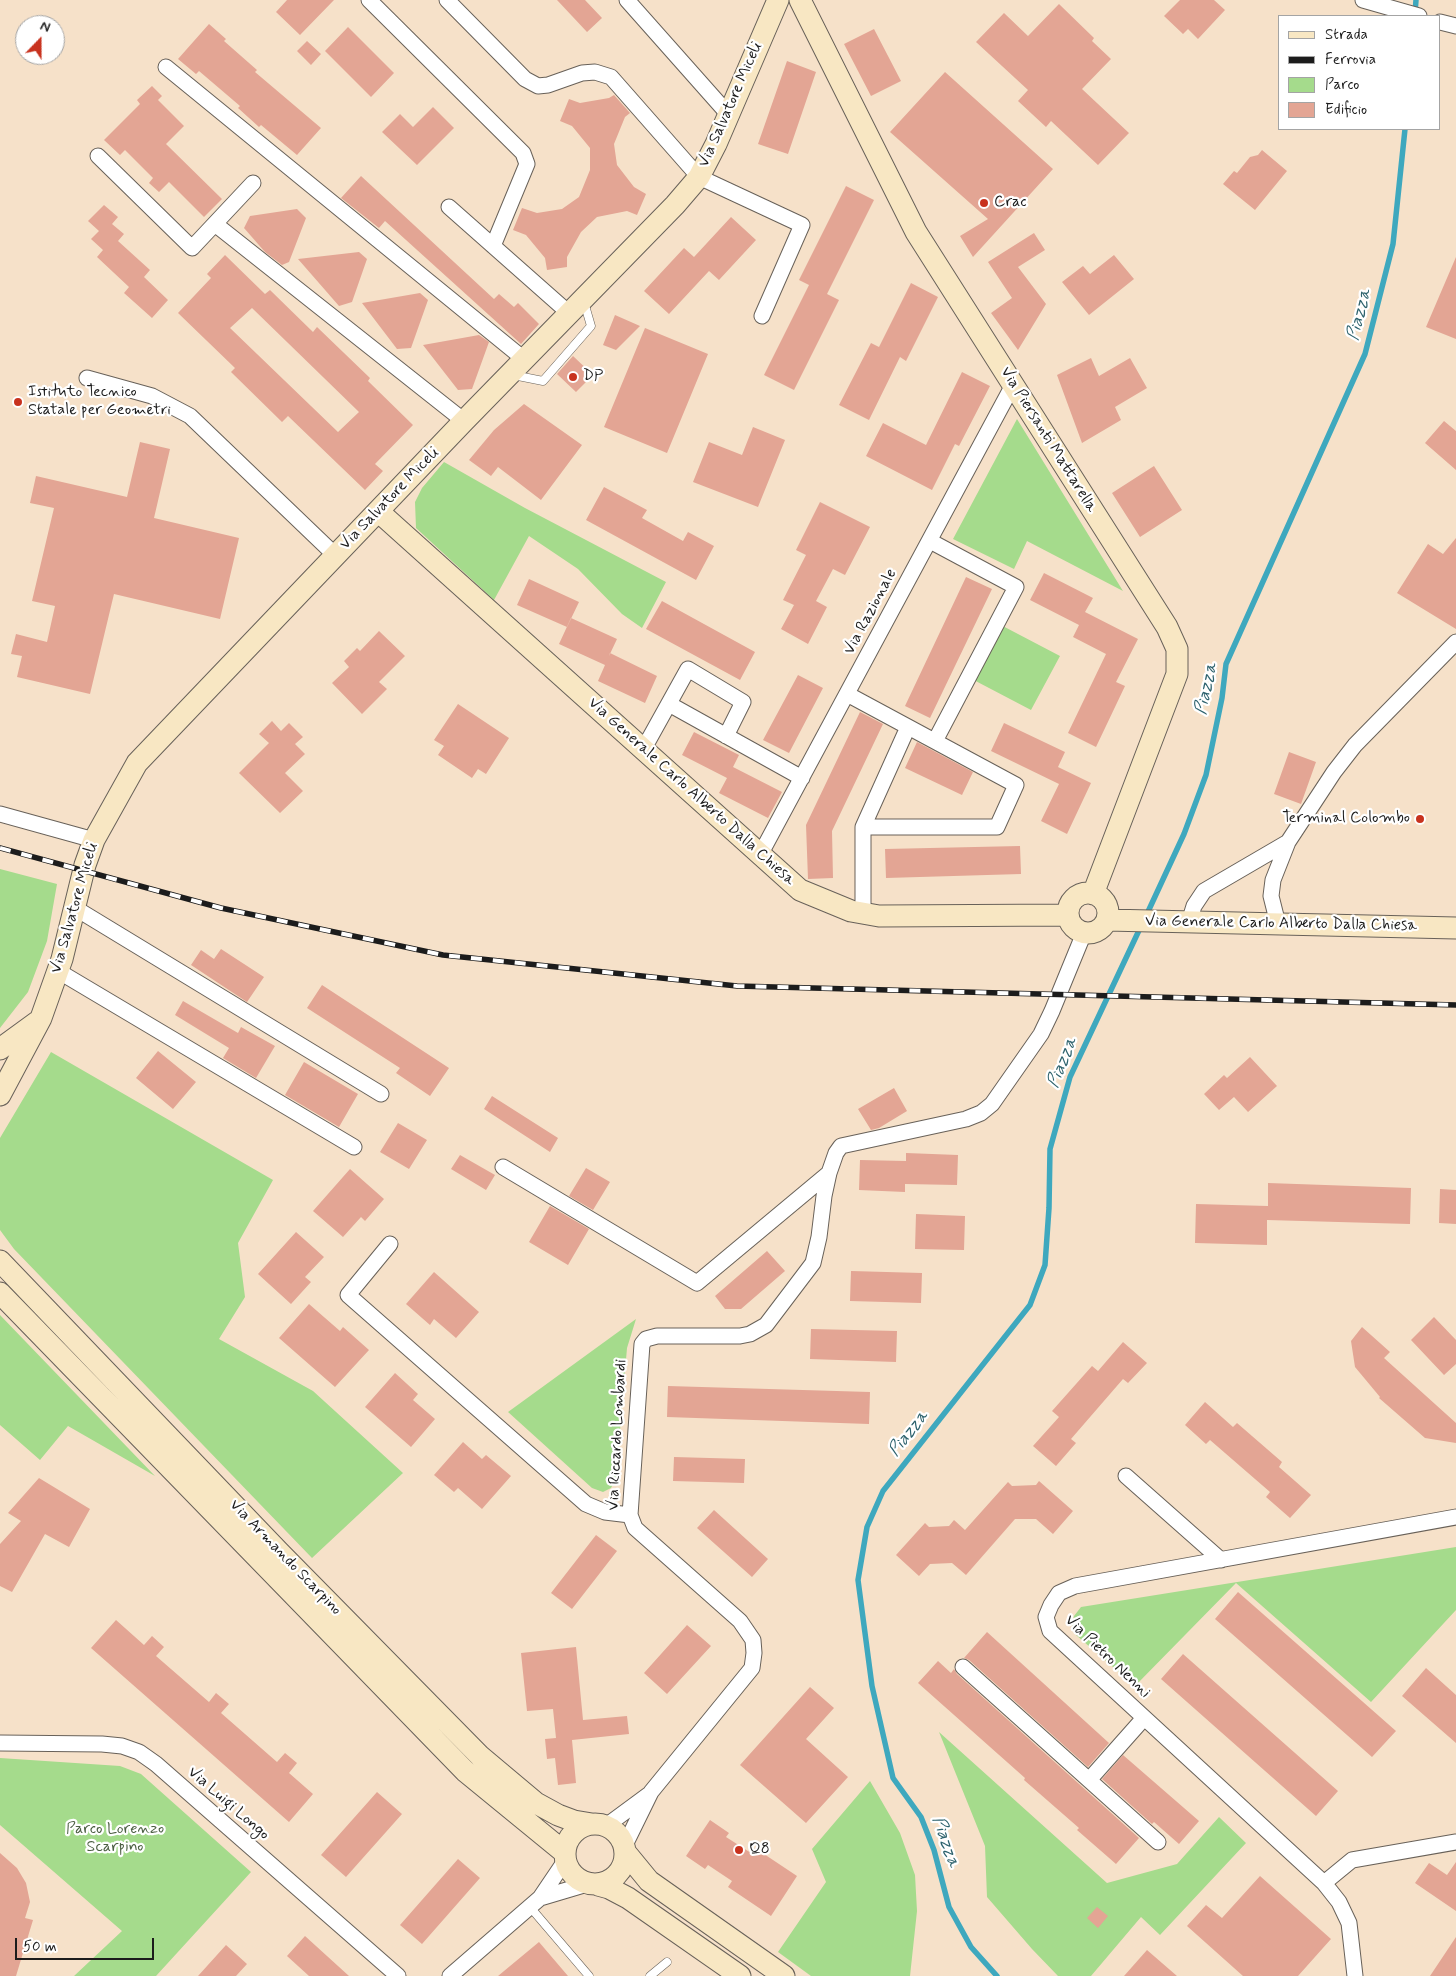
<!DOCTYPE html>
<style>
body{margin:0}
#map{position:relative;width:1456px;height:1976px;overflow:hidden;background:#f6e1c9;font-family:Mynerve,sans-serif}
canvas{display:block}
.legend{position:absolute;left:1278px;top:15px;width:162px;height:115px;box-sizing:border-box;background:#fff;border:1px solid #a4a4a4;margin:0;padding:6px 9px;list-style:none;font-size:15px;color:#1c1c1c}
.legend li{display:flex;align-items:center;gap:10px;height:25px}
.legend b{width:25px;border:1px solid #a4a4a4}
.north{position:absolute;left:15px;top:15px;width:50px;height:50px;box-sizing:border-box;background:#fff;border:1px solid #a4a4a4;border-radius:50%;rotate:22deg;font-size:14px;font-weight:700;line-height:20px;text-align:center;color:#1c1c1c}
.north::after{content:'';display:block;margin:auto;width:18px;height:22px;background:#c8321e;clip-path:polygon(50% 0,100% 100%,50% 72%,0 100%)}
.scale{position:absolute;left:15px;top:1938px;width:139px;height:22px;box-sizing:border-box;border:2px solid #1c1c1c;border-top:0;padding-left:6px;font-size:15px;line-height:18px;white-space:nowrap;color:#1c1c1c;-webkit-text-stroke:4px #fff;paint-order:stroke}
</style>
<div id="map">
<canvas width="1456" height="1976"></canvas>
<ul class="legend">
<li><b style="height:6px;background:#f8e7c3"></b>Strada</li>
<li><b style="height:6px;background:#1c1c1c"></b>Ferrovia</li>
<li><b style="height:14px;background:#a5db8c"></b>Parco</li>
<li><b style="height:14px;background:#e3a594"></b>Edificio</li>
</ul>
<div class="north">N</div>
<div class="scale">50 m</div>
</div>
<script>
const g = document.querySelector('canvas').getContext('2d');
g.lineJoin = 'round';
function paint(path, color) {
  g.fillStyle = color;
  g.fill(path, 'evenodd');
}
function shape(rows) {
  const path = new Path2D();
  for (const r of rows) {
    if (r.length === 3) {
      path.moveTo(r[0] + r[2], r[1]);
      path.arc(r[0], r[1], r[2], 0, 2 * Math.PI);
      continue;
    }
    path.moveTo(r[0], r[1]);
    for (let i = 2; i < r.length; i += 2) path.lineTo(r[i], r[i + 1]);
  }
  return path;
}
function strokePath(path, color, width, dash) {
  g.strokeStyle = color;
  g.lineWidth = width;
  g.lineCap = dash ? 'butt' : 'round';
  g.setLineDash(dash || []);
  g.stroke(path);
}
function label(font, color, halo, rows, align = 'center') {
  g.font = font + ' Mynerve,sans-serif';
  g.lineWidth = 4.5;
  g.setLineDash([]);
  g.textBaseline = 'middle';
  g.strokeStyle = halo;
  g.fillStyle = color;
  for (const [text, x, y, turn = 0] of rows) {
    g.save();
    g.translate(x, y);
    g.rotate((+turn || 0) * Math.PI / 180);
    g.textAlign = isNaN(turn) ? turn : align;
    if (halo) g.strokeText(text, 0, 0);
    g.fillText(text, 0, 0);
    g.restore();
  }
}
const green = shape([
 [1017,419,1123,591,1027,541,1014,569,953,539],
 [444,462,525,508,666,582,642,628,622,614,578,569,529,536,494,600,416,528,415,502,422,488],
 [997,623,1060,656,1031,710,968,677],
 [0,869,57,884,47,941,28,992,0,1028],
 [51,1052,273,1180,238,1243,245,1297,219,1339,313,1391,403,1473,312,1558,14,1249,0,1230,0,1138],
 [0,1315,155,1476,68,1426,40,1460,0,1425],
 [636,1319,627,1348,616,1478,611,1488,603,1492,592,1488,508,1412],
 [1456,1547,1456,1610,1371,1702,1236,1583,1135,1686,1076,1635,1072,1625,1074,1616,1081,1607],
 [939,1732,1107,1883,1177,1864,1219,1817,1246,1843,1160,1935,1141,1917,1091,1976,1058,1976,1032,1949,987,1897,985,1846],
 [0,1758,120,1766,141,1774,251,1872,156,1976,74,1976,122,1931,0,1825],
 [870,1781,900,1833,915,1875,917,1911,910,1976,811,1976,778,1952,826,1882,812,1849]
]);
const stream = shape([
 [1415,13,1416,0],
 [1146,916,1184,834,1206,775,1222,698,1226,664,1365,354,1393,244,1405,129],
 [997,1976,971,1947,949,1907,934,1850,921,1817,893,1778,872,1686,858,1580,867,1527,883,1491,1030,1305,1045,1265,1049,1208,1050,1149,1070,1077,1142,924]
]);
const building = shape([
 [287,0,334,0,300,35,276,12],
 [557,0,585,0,602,18,587,32],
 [1180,0,1214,0,1225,10,1198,39,1188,29,1183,34,1164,16],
 [1059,4,1094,38,1092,41,1111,59,1082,89,1129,133,1098,165,1051,121,1046,127,1018,101,1028,90,976,42,1004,13,1028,36],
 [209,24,226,39,224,41,257,70,255,72,321,128,297,155,261,125,259,127,238,108,240,106,199,71,196,74,178,59],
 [348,27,394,73,371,97,325,51],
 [874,29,901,81,871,96,844,44],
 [307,41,321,54,311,65,297,51],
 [787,61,816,72,788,154,758,144],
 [945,72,1053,169,973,257,960,236,988,219,890,132],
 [152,86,162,96,158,100,184,126,166,144,222,199,204,217,169,182,159,192,149,183,153,178,125,150,120,155,104,140,140,104,137,100],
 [614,95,630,113,625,117,614,144,617,165,634,187,646,194,637,215,627,211,597,217,581,232,567,257,567,267,547,270,545,258,526,235,513,230,522,208,537,213,562,209,579,197,590,170,590,148,572,126,560,121,569,99,580,103,609,98],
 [433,107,454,128,417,165,382,132,400,114,413,127],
 [1262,150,1287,171,1255,210,1223,184,1234,171,1237,173,1250,157,1258,155],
 [361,176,494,299,499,294,514,307,518,303,539,324,521,344,385,221,379,228,341,198],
 [846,186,874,200,827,294,839,300,794,390,764,375,809,285,799,280],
 [104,205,118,217,112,224,124,234,118,241,150,270,144,277,168,300,152,318,124,293,129,287,97,257,103,250,91,239,99,231,88,221],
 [297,209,306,218,289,262,282,265,265,252,244,228,250,216],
 [731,217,756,240,719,280,709,271,669,314,644,291,684,248,694,257],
 [1034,233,1045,250,1018,267,1046,304,1018,350,991,313,1012,298,988,262],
 [359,252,367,259,352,302,339,306,298,259],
 [225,255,265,294,270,290,313,332,317,327,370,378,368,381,413,425,375,464,383,471,365,490,288,416,282,422,231,372,235,368,178,313,211,278,207,274],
 [252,308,359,412,338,432,230,328],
 [1114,255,1134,279,1089,315,1062,282,1083,266,1090,274],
 [1456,257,1456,339,1426,327],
 [911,283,938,297,906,361,900,357,869,420,839,405,871,343,879,347],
 [420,293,428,300,411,348,397,349,362,303],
 [615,315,640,326,616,350,603,345],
 [645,328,708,354,667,453,604,427],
 [479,335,489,342,472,389,458,390,423,345],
 [573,356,593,375,576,392,557,374],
 [1091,358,1099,376,1130,358,1147,388,1115,407,1121,420,1082,443,1057,375],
 [962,372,990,386,959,446,955,444,932,490,866,456,883,423,926,445],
 [524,404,582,445,541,500,498,467,491,476,469,460,494,430],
 [1444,421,1456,431,1456,470,1425,443],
 [753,427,785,440,758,507,693,482,709,442,742,455],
 [140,442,170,449,154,518,239,538,220,619,114,594,90,694,17,677,22,656,11,654,16,634,47,642,55,606,32,601,54,508,30,503,36,476,127,497],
 [1154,466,1182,510,1140,537,1112,493],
 [604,487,647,510,642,518,683,541,688,532,714,546,696,580,586,520],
 [820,502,870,527,845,575,833,569,816,601,827,607,808,644,781,629,794,605,783,600,806,555,796,550],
 [1456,538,1456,629,1397,593,1428,544,1443,554],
 [1044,573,1093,598,1085,612,1138,639,1116,682,1125,686,1096,747,1068,733,1106,654,1073,637,1079,625,1030,600],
 [966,577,992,589,930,718,905,706],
 [529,579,579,602,567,627,517,605],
 [662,601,755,652,740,680,646,629],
 [571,618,617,639,609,656,610,653,657,676,645,703,598,681,605,665,559,644],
 [379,631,405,656,379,682,387,689,362,714,332,683,349,667,344,661,357,648,360,651],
 [798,675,823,688,789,753,763,740],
 [458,704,509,738,486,774,478,769,472,778,438,755,444,746,434,740],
 [860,712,883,724,832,831,833,878,808,879,806,825],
 [272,721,281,731,289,723,303,737,295,744,305,754,285,773,303,791,280,813,239,773,269,743,259,734],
 [1004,723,1065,752,1058,767,1091,783,1067,834,1041,821,1059,784,991,751],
 [694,732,739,755,733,767,782,792,768,818,719,793,727,778,682,755],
 [917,742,973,772,962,795,905,768],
 [1289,752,1316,762,1301,804,1274,794],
 [1020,846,1021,874,886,878,885,849],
 [221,949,264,977,247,1002,191,965,201,950,214,959],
 [322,985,449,1068,430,1096,396,1073,400,1068,307,1008],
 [183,1001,238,1033,241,1027,275,1046,256,1078,223,1058,229,1048,175,1015],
 [158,1051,196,1082,173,1109,136,1078],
 [1250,1057,1277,1086,1248,1112,1234,1097,1219,1110,1204,1094,1224,1075,1227,1078],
 [304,1062,358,1094,339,1127,285,1095],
 [894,1088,907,1111,879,1128,871,1130,858,1109],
 [492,1096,558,1138,550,1152,484,1109],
 [398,1123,427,1140,409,1169,380,1152],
 [906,1153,958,1155,957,1185,905,1184,905,1192,859,1190,860,1160,906,1161],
 [460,1155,495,1175,486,1190,451,1169],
 [586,1168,610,1182,593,1210,569,1196],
 [350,1169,384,1199,365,1221,361,1217,343,1237,313,1211],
 [1268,1183,1411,1188,1410,1224,1267,1220,1267,1245,1195,1243,1196,1204,1268,1206],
 [1440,1189,1456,1190,1456,1224,1439,1223],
 [550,1206,589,1229,568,1265,529,1242],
 [916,1214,965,1216,964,1250,915,1249],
 [296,1232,324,1257,305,1277,311,1282,291,1304,258,1274],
 [767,1251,785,1271,741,1309,725,1309,715,1296],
 [851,1271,922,1273,921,1303,850,1301],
 [434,1272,479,1312,456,1338,434,1319,430,1325,406,1304],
 [309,1304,340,1331,343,1327,369,1350,335,1387,279,1338],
 [1434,1317,1456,1340,1456,1364,1444,1375,1411,1340],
 [1362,1327,1390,1352,1384,1358,1456,1423,1456,1443,1425,1438,1379,1398,1380,1397,1355,1367,1351,1341],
 [811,1329,897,1331,896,1362,810,1359],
 [1123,1342,1147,1363,1128,1383,1123,1379,1071,1439,1076,1443,1056,1466,1033,1446,1059,1417,1052,1411,1092,1366,1098,1371],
 [395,1373,418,1394,413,1400,435,1419,411,1447,365,1407],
 [668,1386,870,1392,869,1424,667,1417],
 [1205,1402,1233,1427,1237,1423,1282,1462,1279,1467,1311,1495,1290,1518,1266,1497,1270,1492,1210,1440,1206,1444,1185,1425],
 [463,1442,482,1459,486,1455,511,1476,482,1509,458,1488,454,1492,434,1475],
 [674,1457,745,1459,744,1483,673,1481],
 [39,1478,90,1509,69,1547,45,1534,12,1592,0,1586,0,1544,21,1521,8,1513],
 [1039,1481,1073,1511,1053,1534,1036,1519,1015,1519,966,1575,952,1563,930,1564,919,1576,896,1555,925,1523,929,1527,949,1526,954,1520,965,1530,1008,1482,1012,1486,1036,1485],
 [714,1510,768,1559,752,1577,697,1528],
 [596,1535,617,1551,572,1609,551,1593],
 [1238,1592,1396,1731,1372,1757,1215,1619],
 [116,1620,144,1645,152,1636,164,1647,156,1656,209,1702,216,1693,229,1704,221,1713,277,1762,285,1753,297,1763,289,1773,313,1794,289,1822,91,1648],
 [687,1625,711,1646,667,1694,644,1673],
 [987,1632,1109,1743,1088,1767,969,1660,964,1658],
 [576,1647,583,1720,627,1716,629,1734,572,1740,576,1783,558,1785,555,1758,547,1759,545,1739,556,1738,553,1709,527,1711,521,1653],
 [1183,1654,1338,1791,1316,1816,1161,1679],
 [938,1661,951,1673,954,1669,957,1674,1139,1838,1116,1864,1077,1830,1079,1828,1024,1780,1025,1778,918,1683],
 [1426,1668,1456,1695,1456,1743,1402,1696],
 [810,1687,834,1708,806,1739,848,1777,806,1823,740,1765],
 [1123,1755,1199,1821,1179,1844,1154,1822,1152,1824,1102,1779],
 [377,1792,402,1814,346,1877,321,1855],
 [710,1820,729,1833,726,1837,751,1853,755,1848,797,1876,771,1916,728,1887,732,1881,708,1865,705,1869,686,1856],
 [0,1853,17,1868,26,1883,30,1902,25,1918,33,1920,16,1976,0,1976],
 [458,1859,480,1878,422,1944,400,1925],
 [1456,1862,1456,1911,1415,1883,1429,1863,1447,1875],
 [1260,1876,1331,1939,1298,1976,1243,1976,1187,1926,1206,1905,1222,1918],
 [1097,1907,1108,1916,1098,1928,1087,1918],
 [305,1936,349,1976,309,1976,287,1956],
 [1456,1937,1456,1976,1430,1976],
 [539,1942,568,1976,498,1976],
 [226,1945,247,1964,236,1976,198,1976],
 [1147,1950,1177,1976,1124,1976]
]);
const lane = shape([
 [513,375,543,381,591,326,584,302],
 [530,1907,589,1976],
 [650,1976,667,1962]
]);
const street = shape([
 [369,0,523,153,527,164,493,246],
 [447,0,525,79,538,86,548,85,582,73,595,72,611,77,699,177,802,225,762,316],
 [627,0,729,115],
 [1363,0,1419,16],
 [1440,22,1456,26],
 [166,67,525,360],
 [98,156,192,248,253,183],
 [449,207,570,314],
 [215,224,464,421],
 [87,378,152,396,190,416,336,556],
 [930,541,1016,587,935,741],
 [847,694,1016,785,997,827,863,827],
 [669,704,802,778],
 [643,750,688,669,743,702,726,736],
 [0,814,94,840],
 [760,855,1013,385],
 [75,908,381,1094],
 [863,913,863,827,908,727],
 [1189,922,1194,906,1204,891,1288,842],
 [1278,924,1271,896,1273,880,1288,842,1334,772,1355,745,1456,642],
 [58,971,354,1147],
 [503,1167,697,1283,829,1173],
 [390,1244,348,1295,586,1504,605,1512,630,1515],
 [1126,1476,1221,1560],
 [963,1667,1158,1842],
 [0,1743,102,1744,122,1746,139,1752,156,1764,398,1976],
 [1089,1780,1144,1718],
 [606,1826,648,1795],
 [625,1845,651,1792,752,1668,754,1653,753,1640,740,1621,635,1528,630,1515,642,1344,646,1339,657,1336,740,1336,750,1334,766,1325,813,1263,819,1237,824,1196,829,1173,836,1153,841,1146,966,1119,981,1113,992,1104,1041,1034,1052,1011,1084,933],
 [1324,1883,1352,1860,1456,1842],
 [540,1898,587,1884],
 [450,1976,540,1898,565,1861],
 [1355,1976,1349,1923,1339,1902,1324,1883,1050,1631,1046,1617,1051,1605,1059,1593,1075,1586,1456,1517]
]);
const secondary = shape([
 [800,0,916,232,1167,627,1177,649,1177,674,1093,894],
 [379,512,800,890,851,911,879,916,1068,915],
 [1088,913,20],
 [1107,920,1456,928],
 [0,1049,37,1022],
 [0,1095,41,1018,62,959,85,865,94,840,137,763,464,421,675,205,699,177,716,144,778,0],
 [0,1261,279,1552,480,1756,536,1803,558,1815,574,1821,592,1824],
 [0,1293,465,1771,564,1852],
 [595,1854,30],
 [626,1853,649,1881,784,1976],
 [598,1885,609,1888,628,1898,740,1976]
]);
const rail = shape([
 [0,848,221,908,443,955,737,986,1456,1005]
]);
const markers = [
 [984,203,5,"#c8321e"],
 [573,377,5,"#c8321e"],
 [18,402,5,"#c8321e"],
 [1420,819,5,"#c8321e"],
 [739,1850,5,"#c8321e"]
];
const streetNames = [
 ["Via Salvatore Miceli",731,105,-66],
 ["Via Piersanti Mattarella",1048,440,58],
 ["Via Salvatore Miceli",390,499,-46],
 ["Via Razionale",871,612,-62],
 ["Via Generale Carlo Alberto Dalla Chiesa",691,792,42],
 ["Via Salvatore Miceli",75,908,-74],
 ["Via Generale Carlo Alberto Dalla Chiesa",1281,924,1],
 ["Via Riccardo Lombardi",618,1435,-87],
 ["Via Armando Scarpino",285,1558,46],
 ["Via Pietro Nenni",1107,1657,44],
 ["Via Luigi Longo",228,1804,41]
];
const poiNames = [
 ["Crac",994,203],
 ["DP",583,377],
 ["Istituto Tecnico",28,393],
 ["Statale per Geometri",28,411],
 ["Terminal Colombo",1410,819,"right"],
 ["Q8",749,1850]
];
const parkNames = [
 ["Parco Lorenzo",115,1830],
 ["Scarpino",115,1848]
];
const waterNames = [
 ["Piazza",1360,315,-76],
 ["Piazza",1207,689,-78],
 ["Piazza",1063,1063,-68],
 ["Piazza",909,1434,-52],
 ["Piazza",945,1842,71]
];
paint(green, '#a5db8c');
strokePath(stream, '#3ea8be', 5.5);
paint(building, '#e3a594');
strokePath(lane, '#686159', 9);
strokePath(street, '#686159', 17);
strokePath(secondary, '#686159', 23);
strokePath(lane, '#fff', 8);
strokePath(street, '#fff', 15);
strokePath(secondary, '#f8e7c3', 21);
strokePath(rail, '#1c1c1c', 5.5);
strokePath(rail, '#fff', 4, [11]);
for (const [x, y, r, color] of markers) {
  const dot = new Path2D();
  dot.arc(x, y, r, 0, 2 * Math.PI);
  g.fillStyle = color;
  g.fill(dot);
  strokePath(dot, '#fff', 2);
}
label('16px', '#1c1c1c', '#fff', streetNames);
label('16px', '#1c1c1c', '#fff', poiNames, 'left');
label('16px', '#4c5f43', '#fff', parkNames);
label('italic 18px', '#2d626d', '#fff', waterNames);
</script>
